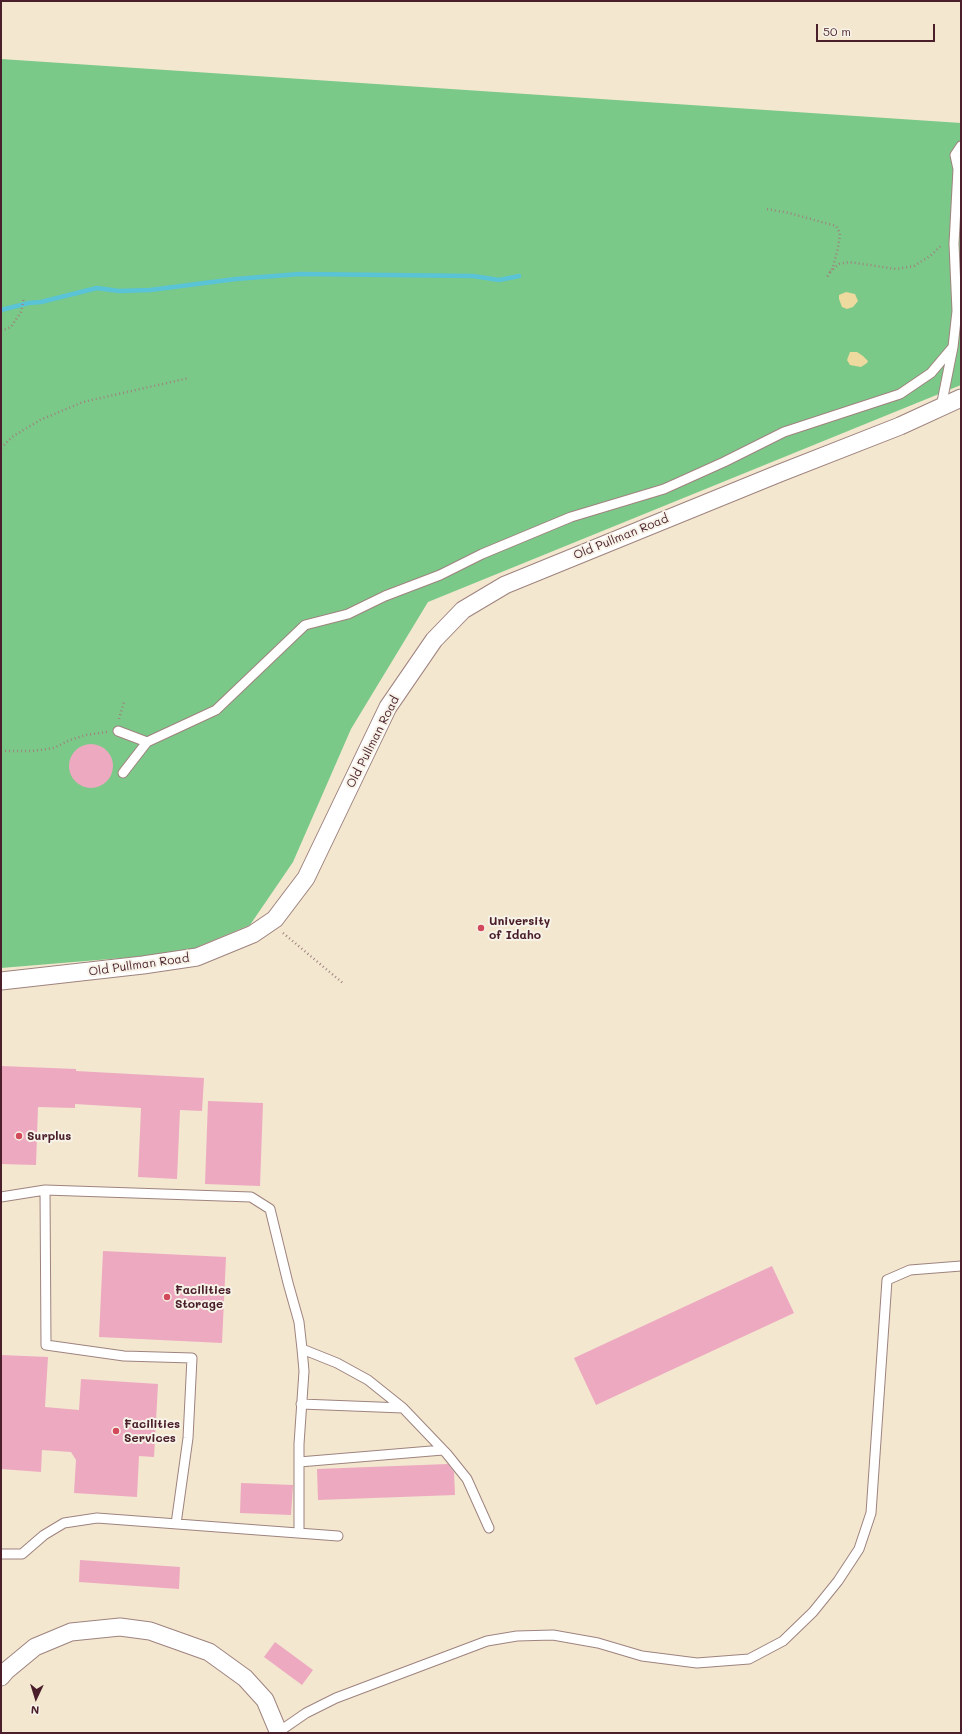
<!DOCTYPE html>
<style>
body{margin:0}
#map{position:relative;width:962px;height:1734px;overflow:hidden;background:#f3e7d0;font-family:Mali,sans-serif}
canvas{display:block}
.frame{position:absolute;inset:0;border:2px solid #4a1f2b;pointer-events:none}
.north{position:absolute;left:16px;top:1678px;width:40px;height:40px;-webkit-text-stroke:3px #f7f3e8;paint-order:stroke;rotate:184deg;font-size:11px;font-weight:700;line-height:16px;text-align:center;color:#4a1f2b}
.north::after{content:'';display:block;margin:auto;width:14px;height:18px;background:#4a1f2b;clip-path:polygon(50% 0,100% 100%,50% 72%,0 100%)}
.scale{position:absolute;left:816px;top:24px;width:119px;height:18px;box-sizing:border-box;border:2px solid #4a1f2b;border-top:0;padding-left:5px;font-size:12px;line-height:14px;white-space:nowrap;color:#4a1f2b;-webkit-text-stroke:3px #f7f3e8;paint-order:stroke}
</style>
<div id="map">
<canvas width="962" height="1734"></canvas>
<div class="frame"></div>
<div class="north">N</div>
<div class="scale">50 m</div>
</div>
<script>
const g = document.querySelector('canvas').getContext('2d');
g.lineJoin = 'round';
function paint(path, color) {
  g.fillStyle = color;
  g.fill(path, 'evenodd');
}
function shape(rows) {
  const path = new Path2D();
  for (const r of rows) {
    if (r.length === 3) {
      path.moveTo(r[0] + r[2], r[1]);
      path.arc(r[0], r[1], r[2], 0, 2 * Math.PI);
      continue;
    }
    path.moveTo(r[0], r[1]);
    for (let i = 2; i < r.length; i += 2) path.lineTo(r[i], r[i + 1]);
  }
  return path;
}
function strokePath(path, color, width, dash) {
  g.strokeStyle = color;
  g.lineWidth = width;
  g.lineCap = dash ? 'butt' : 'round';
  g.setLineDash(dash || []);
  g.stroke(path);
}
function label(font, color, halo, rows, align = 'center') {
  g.font = font + ' Mali,sans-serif';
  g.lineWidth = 4;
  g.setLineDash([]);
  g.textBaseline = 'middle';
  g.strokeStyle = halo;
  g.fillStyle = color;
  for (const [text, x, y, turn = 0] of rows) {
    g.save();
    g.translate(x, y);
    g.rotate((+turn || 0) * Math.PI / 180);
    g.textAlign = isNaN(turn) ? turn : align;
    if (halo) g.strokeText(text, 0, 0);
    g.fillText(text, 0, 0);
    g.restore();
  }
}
const green = shape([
 [1,59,961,123,961,385,428,602,351,729,293,862,250,925,183,953,1,968]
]);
const sand = shape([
 [846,292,855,294,858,301,853,307,847,309,842,307,839,299,839,295],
 [850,352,857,352,863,356,868,361,867,363,861,367,850,365,847,360]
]);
const stream = shape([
 [1,310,29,303,41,302,97,288,119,291,150,290,236,279,300,274,473,276,499,280,519,276]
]);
const building = shape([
 [91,766,22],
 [1,1066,76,1069,76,1071,204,1078,202,1111,180,1110,177,1179,138,1177,141,1108,75,1104,75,1108,38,1107,36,1165,1,1164],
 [208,1101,263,1103,260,1186,205,1184],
 [103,1251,226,1257,222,1343,99,1337],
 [772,1266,794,1313,596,1405,574,1358],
 [1,1355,48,1357,45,1407,79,1410,81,1379,158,1384,154,1457,139,1456,137,1497,74,1493,76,1460,71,1452,42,1450,41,1472,1,1469],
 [448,1464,454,1472,455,1495,318,1500,317,1469],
 [241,1483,293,1485,291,1515,240,1513],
 [80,1560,180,1567,179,1589,79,1582],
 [275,1642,313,1670,302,1685,264,1657]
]);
const path = shape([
 [767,209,789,213,836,226,840,233,838,248,833,267,826,279],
 [830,272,839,264,849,262,896,269,914,266,930,256,942,245],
 [1,331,11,327,21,312,24,297],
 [1,448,12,437,40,420,83,402,189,378],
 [119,719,124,702],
 [1,751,33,751,54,748,70,740,86,735,107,732],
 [283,933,344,984]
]);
const service = shape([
 [941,407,953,347,957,311,954,244,958,169,955,155,961,146],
 [118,731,147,742],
 [123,773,147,742,216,710,305,625,348,614,385,596,440,575,482,554,571,517,664,489,724,462,784,432,900,394,931,373,953,347],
 [45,1190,251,1197,270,1209,288,1283,299,1322,302,1349,304,1371,299,1444,299,1533],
 [1,1197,45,1190,46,1345,124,1356,192,1358,188,1438,176,1524],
 [302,1349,337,1363,368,1380,403,1408,447,1454,467,1479,489,1528],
 [301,1404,403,1408],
 [299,1462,443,1450],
 [1,1554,22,1554,44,1535,64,1523,97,1518,338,1536],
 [277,1733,306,1713,336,1698,487,1641,517,1636,553,1635,598,1643,642,1656,697,1663,749,1659,783,1641,813,1612,838,1581,859,1549,871,1513,887,1280,910,1270,961,1266]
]);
const minor = shape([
 [1,981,143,965,197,957,253,934,275,919,306,878,388,707,434,640,463,610,505,585,780,473,900,426,961,398],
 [1,1677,6,1671,35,1647,71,1632,120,1627,150,1631,209,1652,245,1678,265,1700,278,1731]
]);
const markers = [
 [481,928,4,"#d1495b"],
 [19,1136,4,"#d1495b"],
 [167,1297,4,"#d1495b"],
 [116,1431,4,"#d1495b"]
];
const streetNames = [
 ["Old Pullman Road",621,537,-22],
 ["Old Pullman Road",373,742,-63],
 ["Old Pullman Road",139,965,-8]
];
const poiNames = [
 ["University",489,921],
 ["of Idaho",489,935],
 ["Surplus",27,1136],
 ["Facilities",175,1290],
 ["Storage",175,1304],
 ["Facilities",124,1424],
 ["Services",124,1438]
];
paint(green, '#7bc988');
paint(sand, '#eeda9e');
strokePath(stream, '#5ac3d6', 4.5);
paint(building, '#eda9c0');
strokePath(service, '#9e837e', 11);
strokePath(minor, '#9e837e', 19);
strokePath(path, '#9e837e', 2.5, [1, 3]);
strokePath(service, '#fff', 9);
strokePath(minor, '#fff', 17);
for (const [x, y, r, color] of markers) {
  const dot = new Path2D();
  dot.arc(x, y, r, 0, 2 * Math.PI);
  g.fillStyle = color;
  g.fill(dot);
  strokePath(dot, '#f7f3e8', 1.5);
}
label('12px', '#4a1f2b', '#f7f3e8', streetNames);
label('bold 12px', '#4a1f2b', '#f7f3e8', poiNames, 'left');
</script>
